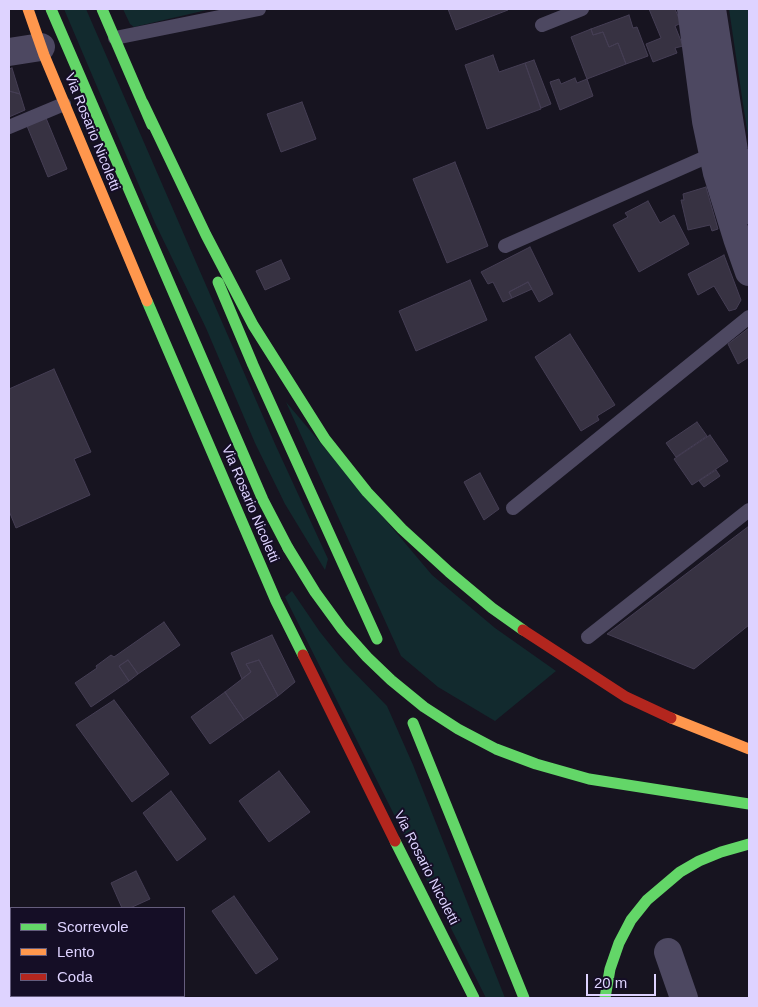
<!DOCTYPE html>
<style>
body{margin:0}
#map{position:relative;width:758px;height:1007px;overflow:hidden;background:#171420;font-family:Helvetica,sans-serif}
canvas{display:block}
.frame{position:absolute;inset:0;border:10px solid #ded3ff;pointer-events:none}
.legend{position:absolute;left:10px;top:907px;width:175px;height:90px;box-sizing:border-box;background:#150e26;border:1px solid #655d7d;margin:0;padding:6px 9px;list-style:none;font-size:15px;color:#ded3ff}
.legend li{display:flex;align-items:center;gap:10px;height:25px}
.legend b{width:25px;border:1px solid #655d7d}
.scale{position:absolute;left:586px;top:974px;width:70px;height:22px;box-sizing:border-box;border:2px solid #ded3ff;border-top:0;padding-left:6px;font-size:15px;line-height:18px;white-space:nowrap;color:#ded3ff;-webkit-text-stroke:4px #150e26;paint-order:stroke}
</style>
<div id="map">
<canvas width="758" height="1007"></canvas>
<div class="frame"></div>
<ul class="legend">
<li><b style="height:6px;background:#63d668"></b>Scorrevole</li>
<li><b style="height:6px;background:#ff974d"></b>Lento</li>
<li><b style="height:6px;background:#b3261e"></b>Coda</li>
</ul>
<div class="scale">20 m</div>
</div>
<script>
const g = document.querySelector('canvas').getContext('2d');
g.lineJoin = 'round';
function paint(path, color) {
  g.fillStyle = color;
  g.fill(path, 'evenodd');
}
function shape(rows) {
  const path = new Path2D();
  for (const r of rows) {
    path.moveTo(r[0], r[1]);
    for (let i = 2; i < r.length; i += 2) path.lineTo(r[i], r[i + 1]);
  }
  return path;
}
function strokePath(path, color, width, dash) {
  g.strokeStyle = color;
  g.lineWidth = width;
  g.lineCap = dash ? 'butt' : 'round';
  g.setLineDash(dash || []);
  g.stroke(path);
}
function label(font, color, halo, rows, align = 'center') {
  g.font = font + ' Helvetica,sans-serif';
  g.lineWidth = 4;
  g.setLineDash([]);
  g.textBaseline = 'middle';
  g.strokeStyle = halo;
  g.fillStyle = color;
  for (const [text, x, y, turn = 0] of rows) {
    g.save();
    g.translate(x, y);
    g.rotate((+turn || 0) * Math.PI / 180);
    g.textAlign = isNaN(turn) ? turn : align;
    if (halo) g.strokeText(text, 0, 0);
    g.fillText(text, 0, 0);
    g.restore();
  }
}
const green = shape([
 [64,9,86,9,275,444,328,559,325,570,285,504,255,443,206,328,155,223],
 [123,9,211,9,134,27,130,24],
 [729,9,749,9,749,142,743,104],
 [286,402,432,575,495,628,556,671,495,721,438,687,401,656],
 [292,591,320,632,344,662,387,706,413,765,505,998,486,998,285,597]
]);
const building = shape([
 [448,9,507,9,508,10,456,30,448,9],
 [649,9,675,9,681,23,675,26,683,46,675,48,677,53,653,62,646,44,661,38,649,9],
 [629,15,633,28,637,27,648,56,626,64,618,43,609,47,603,32,593,35,591,29,629,15],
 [591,29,593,35,603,32,609,47,618,43,626,64,587,79,571,37,591,29],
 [493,55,499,72,525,63,541,109,487,129,465,65,493,55],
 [534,60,551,104,541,108,525,63,534,60],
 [12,68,20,94,9,91,9,69,12,68],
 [575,78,577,83,587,79,593,96,560,110,550,82,559,79,561,84,575,78],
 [9,91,20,94,25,110,9,117,9,91],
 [302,102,316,139,281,152,267,114,302,102],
 [46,118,67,169,48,177,27,126,46,118],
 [455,162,488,246,447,263,413,179,455,162],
 [706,187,718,229,712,231,710,225,688,230,681,200,684,200,683,194,706,187],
 [648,201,660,223,674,215,689,244,639,272,613,225,628,217,625,213,648,201],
 [530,247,553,294,539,302,528,282,509,292,512,298,503,302,493,282,488,284,481,272,530,247],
 [724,255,741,300,736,309,729,311,714,286,698,295,688,274,724,255],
 [281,260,290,279,265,290,256,271,281,260],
 [470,280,487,320,416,351,399,311,470,280],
 [528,282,532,289,512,298,509,292,528,282],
 [749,328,749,357,738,364,728,344,749,328],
 [570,334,615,405,597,416,599,420,581,431,535,357,570,334],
 [54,369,91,452,74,459,90,495,16,528,9,511,9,389,54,369],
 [697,422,707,436,676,457,666,443,697,422],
 [710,435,728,461,692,485,674,459,710,435],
 [716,470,720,476,704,487,699,481,716,470],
 [480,473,499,509,484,520,464,482,480,473],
 [749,526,749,625,694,669,607,634,749,526],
 [164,622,180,645,138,674,128,660,119,666,129,681,91,707,75,683,97,668,96,666,111,655,114,657,164,622],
 [272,635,295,682,278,696,259,660,246,664,251,672,242,679,231,653,272,635],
 [128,660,138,674,129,681,119,666,128,660],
 [259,660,278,696,244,720,225,692,251,672,246,664,259,660],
 [225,692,244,720,210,744,191,717,225,692],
 [114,700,169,774,132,802,76,725,114,700],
 [279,771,310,812,269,842,239,801,279,771],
 [171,791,206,839,177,861,143,813,171,791],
 [136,871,150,899,130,908,122,908,111,883,136,871],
 [234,896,278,959,256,974,212,911,234,896],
 [62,996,103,996,102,998,67,998,62,996]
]);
const lane = shape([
 [542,25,582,9],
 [115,38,259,9],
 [9,127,64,104],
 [505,246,713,154],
 [513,508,749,317],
 [588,637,749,510],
 [9,982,11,984],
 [34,996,39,998]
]);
const street = shape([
 [691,9,706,121,717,173,737,238,749,272],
 [712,9,734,151,740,181,749,210],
 [9,52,41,47],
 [668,952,684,998]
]);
const fast = shape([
 [51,9,263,500,288,548],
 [102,9,152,125],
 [143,103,206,235,253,325,325,439,367,492,402,529,449,572,492,608,523,630],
 [218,282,253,365,377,639],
 [147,301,276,601,303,655],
 [413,723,524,998],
 [395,841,474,998],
 [605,998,610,969,619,943,631,920,647,900,680,872,699,861,721,852,749,844]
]);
const slow = shape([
 [28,9,44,55,147,301],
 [671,718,749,749]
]);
const jam = shape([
 [523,630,626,697,671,718],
 [303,655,395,841]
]);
const fastBridge = shape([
 [288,548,315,592,342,629,367,657,391,680,424,707,458,729,496,749,536,764,589,779,749,804]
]);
const streetNames = [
 ["Via Rosario Nicoletti",92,132,68],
 ["Via Rosario Nicoletti",250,504,67],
 ["Via Rosario Nicoletti",426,868,63]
];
paint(green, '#122a2e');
paint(building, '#373242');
strokePath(building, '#453e54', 1);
strokePath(lane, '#4d4861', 14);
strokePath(street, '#4d4861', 28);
strokePath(fast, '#63d668', 11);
strokePath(slow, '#ff974d', 11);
strokePath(jam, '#b3261e', 11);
strokePath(fastBridge, '#63d668', 11);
label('14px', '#ded3ff', '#150e26', streetNames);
</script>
